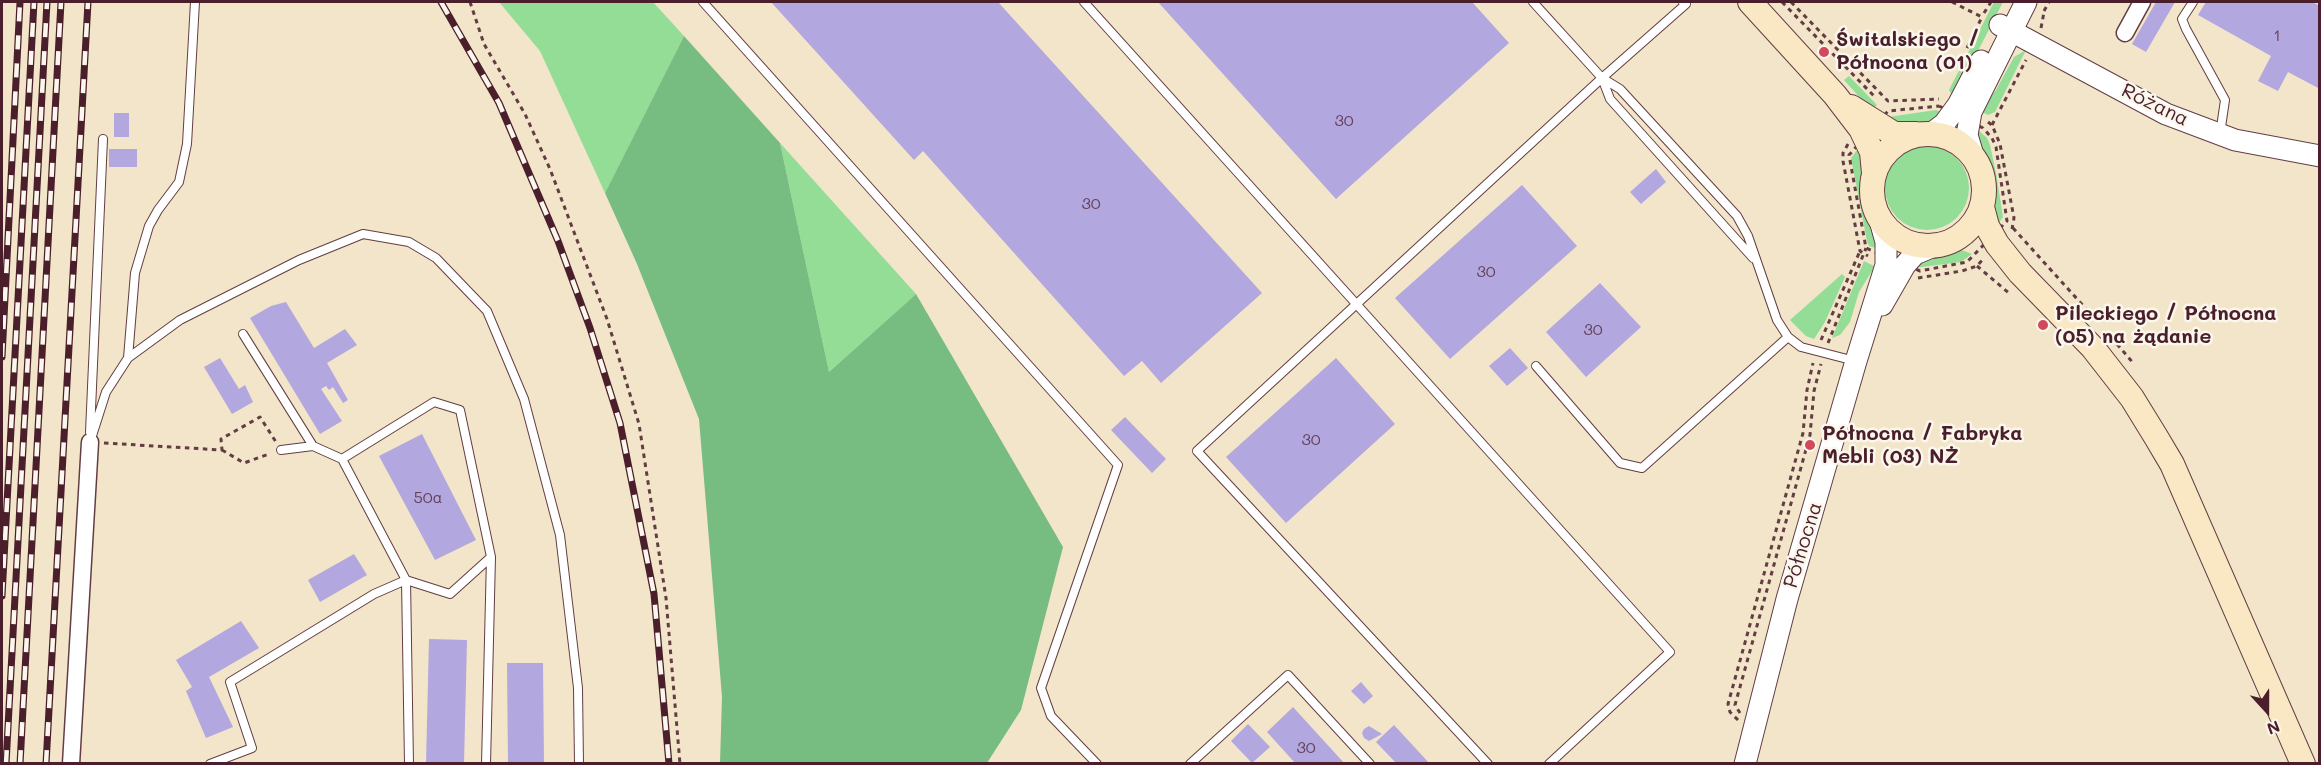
<!DOCTYPE html>
<meta charset="utf-8">
<style>
body{margin:0}
#map{position:relative;width:2321px;height:765px;overflow:hidden;background:#f2e5c9;font-family:Mali,sans-serif}
canvas{display:block}
.frame{position:absolute;inset:0;border:3px solid #4a1f2b;pointer-events:none}
.north{position:absolute;left:2237px;top:681px;width:60px;height:60px;-webkit-text-stroke:4px #fbf7ec;paint-order:stroke;rotate:159deg;font-size:16px;font-weight:700;line-height:24px;text-align:center;color:#4a1f2b}
.north::after{content:'';display:block;margin:auto;width:21px;height:27px;background:#4a1f2b;clip-path:polygon(50% 0,100% 100%,50% 72%,0 100%)}
</style>
<div id="map">
<canvas width="2321" height="765"></canvas>
<div class="frame"></div>
<div class="north">N</div>
</div>
<script>
const g = document.querySelector('canvas').getContext('2d');
g.lineJoin = 'round';
function paint(path, color) {
  g.fillStyle = color;
  g.fill(path, 'evenodd');
}
function shape(rows) {
  const path = new Path2D();
  for (const r of rows) {
    if (r.length === 3) {
      path.moveTo(r[0] + r[2], r[1]);
      path.arc(r[0], r[1], r[2], 0, 2 * Math.PI);
      continue;
    }
    path.moveTo(r[0], r[1]);
    for (let i = 2; i < r.length; i += 2) path.lineTo(r[i], r[i + 1]);
  }
  return path;
}
function strokePath(path, color, width, dash) {
  g.strokeStyle = color;
  g.lineWidth = width;
  g.lineCap = dash ? 'butt' : 'round';
  g.setLineDash(dash || []);
  g.stroke(path);
}
function label(font, color, halo, rows, align = 'center') {
  g.font = font + ' Mali,sans-serif';
  g.lineWidth = 5;
  g.setLineDash([]);
  g.textBaseline = 'middle';
  g.strokeStyle = halo;
  g.fillStyle = color;
  for (const [text, x, y, turn = 0] of rows) {
    g.save();
    g.translate(x, y);
    g.rotate((+turn || 0) * Math.PI / 180);
    g.textAlign = isNaN(turn) ? turn : align;
    if (halo) g.strokeText(text, 0, 0);
    g.fillText(text, 0, 0);
    g.restore();
  }
}
const green = shape([
 [499,2,653,2,684,36,605,193,540,51],
 [1994,2,2003,2,1954,98,1949,90],
 [2026,50,1995,112,1988,115,1980,111,1996,90,2014,57],
 [1849,76,1877,105,1871,110,1844,80],
 [1936,110,1945,113,1928,125,1909,129,1888,117],
 [1977,129,1987,138,1990,145,1996,173,2003,217,1995,228,1990,199,1989,174,1977,150],
 [780,143,916,294,829,372],
 [1861,145,1867,167,1864,199,1879,249,1869,246,1867,241,1851,158],
 [1927,188,42],
 [1959,249,1972,254,1961,262,1914,268,1931,253],
 [1864,261,1874,266,1872,271,1859,292,1850,322,1840,335,1832,338],
 [1842,274,1845,277,1825,322,1814,339,1806,336,1790,320]
]);
const forest = shape([
 [684,36,780,143,829,372,916,294,1063,547,1021,710,987,763,720,763,722,697,699,419,637,264,605,193]
]);
const building = shape([
 [771,2,998,2,1262,293,1161,383,1142,361,1124,376,923,151,914,160],
 [1158,2,1472,2,1509,43,1336,199],
 [2156,2,2175,2,2146,52,2132,44],
 [2206,2,2312,2,2320,6,2320,89,2288,72,2278,91,2258,81,2271,56,2198,15],
 [114,113,129,113,129,137,114,137],
 [109,149,137,149,137,167,109,167],
 [1656,169,1666,182,1641,204,1630,192],
 [1522,185,1577,246,1450,359,1395,298],
 [1600,283,1641,327,1586,377,1546,332],
 [286,302,314,348,345,329,357,345,327,363,348,400,343,403,333,387,329,390,326,386,321,389,342,421,320,434,250,318,271,306],
 [1510,348,1528,368,1507,386,1489,366],
 [220,358,239,389,245,385,253,402,232,414,204,367],
 [1336,358,1395,424,1286,523,1226,457],
 [1125,417,1166,459,1152,473,1111,430],
 [422,434,476,540,435,560,379,456],
 [354,554,367,575,320,602,308,580],
 [241,621,259,648,209,677,233,727,206,738,186,691,192,687,176,660],
 [429,639,467,640,464,764,426,764],
 [507,663,543,663,544,764,508,764],
 [1361,682,1373,696,1364,704,1351,691],
 [1293,707,1345,764,1296,764,1267,732],
 [1248,724,1270,747,1252,763,1231,741],
 [1394,725,1430,764,1397,764,1376,742],
 [1369,726,1382,734,1369,741,1364,738,1362,733,1364,729]
]);
const path = shape([
 [470,2,484,44,525,114,550,169,607,319,639,424,666,598,680,764],
 [1782,2,1874,96],
 [1791,2,1888,101,1939,99],
 [1952,2,1982,17],
 [2044,11,2049,2],
 [1984,13,1991,2],
 [2041,28,2044,12],
 [1967,48,1981,19],
 [1939,106,1983,128,1992,138,1996,147,2007,221,1967,262,1920,271,1866,248,1849,155,1888,111,1939,106],
 [1988,122,1992,125,2000,144,2014,218,2012,229],
 [1992,125,2026,60],
 [1848,144,1843,153,1843,161,1860,251,1868,256],
 [2013,228,2097,321],
 [1977,266,2010,294],
 [1918,278,1962,271,1977,266,1984,258],
 [1821,340,1860,251],
 [1828,343,1866,248],
 [2117,344,2134,364],
 [104,443,222,450,221,439,260,417,276,442],
 [222,450,244,463,269,454],
 [1740,713,1735,705,1810,435,1814,391,1821,364],
 [1738,720,1730,712,1728,704,1803,433,1807,390,1813,363]
]);
const service = shape([
 [703,2,1118,465,1041,688,1051,716,1097,764],
 [1084,2,1670,652,1549,764],
 [1533,2,1602,78,1620,89,1737,216,1748,236,1777,320,1788,337,1801,347,1855,361],
 [2193,2,2182,19,2186,29,2225,100,2220,134],
 [1602,78,1610,99,1753,258],
 [243,334,313,446,281,450],
 [128,358,180,320,299,260,363,234,409,242,436,258,487,311,524,399,560,535,578,688,579,764],
 [1536,366,1620,463,1642,468,1788,337],
 [90,432,103,139],
 [90,442,106,392,128,358,135,273,149,226,158,210,179,182,187,144,195,2],
 [313,446,342,459,406,580,409,764],
 [210,764,252,748,230,682,374,594,406,580,450,594,491,557,460,410,434,402,342,459],
 [486,764,491,557],
 [1190,764,1288,675,1370,764],
 [1488,764,1197,451,1602,78,1686,4,1683,2]
]);
const minor = shape([
 [2125,33,2142,2],
 [71,764,90,442]
]);
const tertiary = shape([
 [2000,25,2166,114,2235,140,2320,156],
 [1932,133,1944,124,1958,105,1981,61],
 [1973,155,1967,135,1971,112,2026,2],
 [1882,305,1905,265,1915,254,1934,246],
 [1745,764,1787,599,1856,361,1886,265,1886,242,1879,217]
]);
const secondary = shape([
 [1750,2,1835,95,1861,129,1872,152,1874,173],
 [1851,107,1894,134,1916,134],
 [1928,190,56],
 [1982,207,1987,226,1997,244,2020,273,2093,348,2132,398,2156,437,2172,464,2303,764]
]);
const rail = shape([
 [441,2,499,103,558,241,590,328,620,423,654,594,669,764],
 [2,357,20,2],
 [2,596,34,2],
 [6,764,47,2],
 [20,764,61,2],
 [46,764,88,2]
]);
const markers = [
 [1824,52,6,"#d1495b"],
 [2043,325,6,"#d1495b"],
 [1810,445,6,"#d1495b"]
];
const numberNames = [
 ["1",2277,36],
 ["30",1344,121],
 ["30",1091,204],
 ["30",1486,272],
 ["30",1593,330],
 ["30",1311,440],
 ["50a",428,498],
 ["30",1306,748]
];
const poiNames = [
 ["Świtalskiego /",1836,40],
 ["Północna (01)",1836,63],
 ["Pileckiego / Północna",2055,314],
 ["(05) na żądanie",2055,337],
 ["Północna / Fabryka",1822,434],
 ["Mebli (03) NŻ",1822,457]
];
const streetNames = [
 ["Różana",2155,105,26],
 ["Północna",1803,545,-73]
];
paint(green, '#94dd97');
paint(forest, '#77bc80');
paint(building, '#b2a7de');
strokePath(service, '#633d43', 10);
strokePath(minor, '#633d43', 19);
strokePath(tertiary, '#633d43', 23);
strokePath(secondary, '#633d43', 26);
strokePath(path, '#633d43', 3, [4.5, 4.5]);
strokePath(service, '#fff', 8);
strokePath(minor, '#fff', 16);
strokePath(tertiary, '#fff', 21);
strokePath(secondary, '#fae7c3', 24);
strokePath(rail, '#4a1f2b', 7);
strokePath(rail, '#fbf7ec', 4.5, [14]);
for (const [x, y, r, color] of markers) {
  const dot = new Path2D();
  dot.arc(x, y, r, 0, 2 * Math.PI);
  g.fillStyle = color;
  g.fill(dot);
  strokePath(dot, '#fbf7ec', 2);
}
label('16px', '#644158', null, numberNames);
label('bold 20px', '#4a1f2b', '#fbf7ec', poiNames, 'left');
label('20px', '#4a1f2b', '#fbf7ec', streetNames);
</script>
